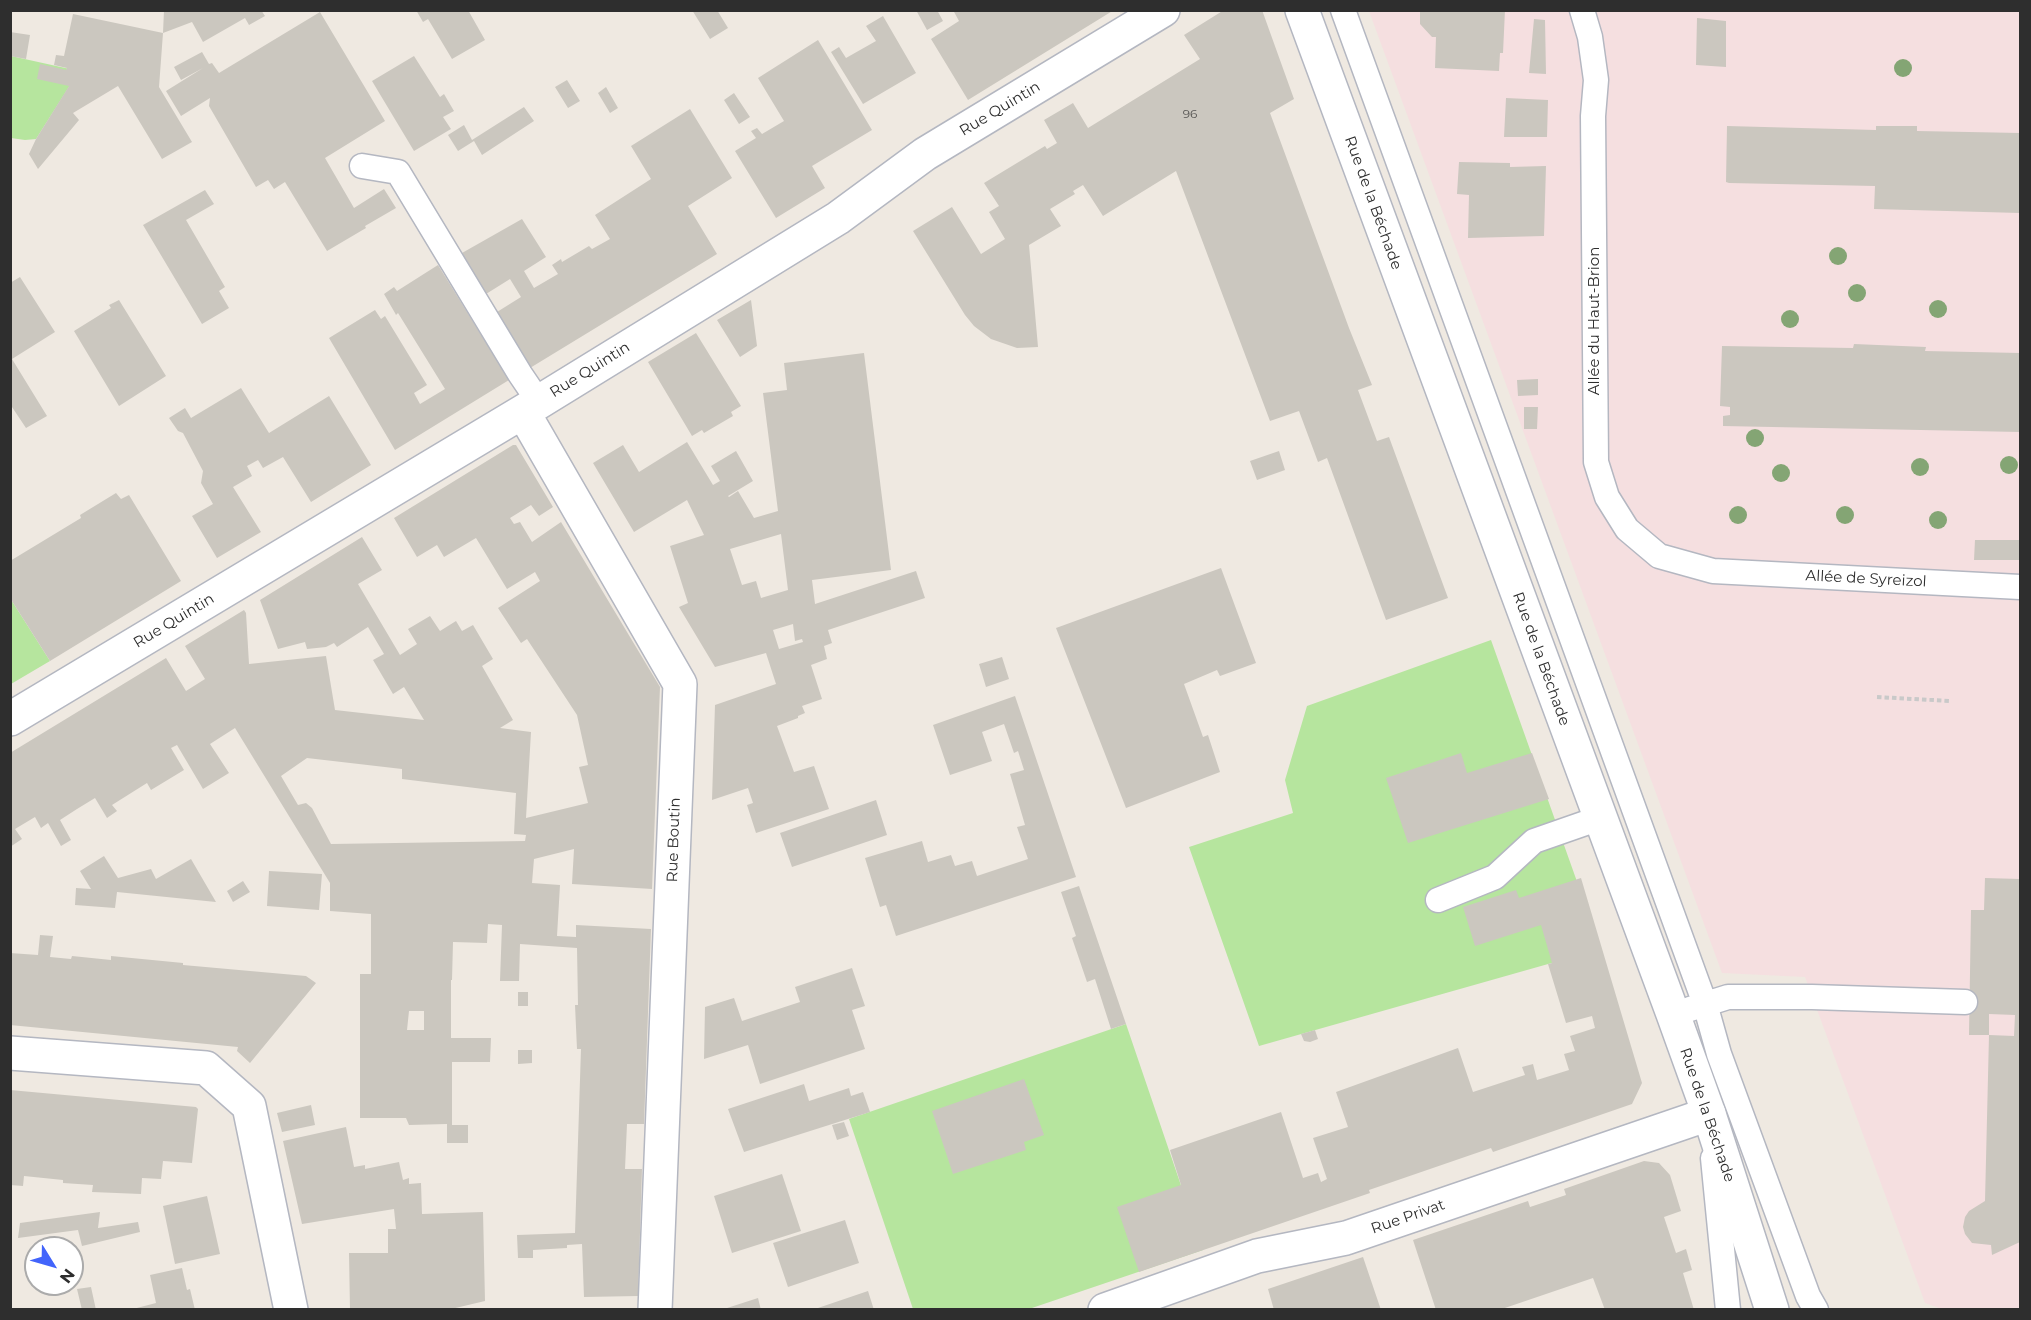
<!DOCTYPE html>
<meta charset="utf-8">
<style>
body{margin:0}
#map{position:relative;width:2031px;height:1320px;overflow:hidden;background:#efe9e1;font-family:Montserrat,sans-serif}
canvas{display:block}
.frame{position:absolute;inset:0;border:12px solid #2e2e2e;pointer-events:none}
.north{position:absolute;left:24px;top:1236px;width:60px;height:60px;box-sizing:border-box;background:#fff;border:2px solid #ababab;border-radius:50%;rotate:127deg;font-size:16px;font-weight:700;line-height:24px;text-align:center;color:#2e2e2e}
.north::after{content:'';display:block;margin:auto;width:21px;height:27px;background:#4264fb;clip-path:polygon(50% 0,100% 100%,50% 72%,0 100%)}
</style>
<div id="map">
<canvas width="2031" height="1320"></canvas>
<div class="frame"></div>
<div class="north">N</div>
</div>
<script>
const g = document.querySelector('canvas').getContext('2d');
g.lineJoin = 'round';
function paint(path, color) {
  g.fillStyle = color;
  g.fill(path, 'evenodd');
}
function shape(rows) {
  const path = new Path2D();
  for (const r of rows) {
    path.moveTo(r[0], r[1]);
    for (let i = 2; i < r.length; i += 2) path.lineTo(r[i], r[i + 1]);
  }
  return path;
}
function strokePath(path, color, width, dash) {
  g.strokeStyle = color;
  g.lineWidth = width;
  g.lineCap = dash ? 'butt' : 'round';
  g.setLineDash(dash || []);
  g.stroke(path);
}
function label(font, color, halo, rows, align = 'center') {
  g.font = font + ' Montserrat,sans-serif';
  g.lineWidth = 5;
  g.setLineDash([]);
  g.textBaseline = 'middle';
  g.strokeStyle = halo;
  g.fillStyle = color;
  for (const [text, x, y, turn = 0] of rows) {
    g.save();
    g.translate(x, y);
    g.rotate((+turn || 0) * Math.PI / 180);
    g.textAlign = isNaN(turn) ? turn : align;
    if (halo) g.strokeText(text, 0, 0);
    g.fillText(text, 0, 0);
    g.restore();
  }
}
const medical = shape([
 [1369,11,2020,11,2020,1309,1942,1309,1925,1303,1805,977,1722,973]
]);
const green = shape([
 [11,56,79,71,36,139,25,140,11,138],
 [10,598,50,661,11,684,10,684],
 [1491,640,1601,949,1259,1046,1189,847,1293,813,1285,780,1307,706],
 [1126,1024,1203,1250,1029,1309,913,1309,849,1119]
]);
const building = shape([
 [164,10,261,10,265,16,249,25,245,18,203,42,192,22,163,33,159,87,192,142,162,159,118,86,73,113,79,120,38,169,29,154,36,139,69,86,37,79,40,64,66,70,67,68,54,65,56,55,64,56,73,14,163,33],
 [416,10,468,10,485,40,452,59,428,19,423,22],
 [692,10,717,10,728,28,710,39],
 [916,10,937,10,943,21,927,30],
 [953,10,1114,10,968,100,931,39,959,21],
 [1224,10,1262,10,1294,99,1270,113,1349,328,1372,385,1358,390,1377,441,1389,437,1448,598,1386,620,1327,458,1318,462,1299,411,1270,421,1176,171,1103,216,1083,185,1073,191,1075,194,1050,209,1061,226,1029,245,1038,347,1017,348,991,339,974,326,965,315,913,231,952,207,981,254,1005,239,989,212,999,206,984,183,1045,146,1047,149,1057,143,1044,120,1073,103,1088,128,1200,59,1184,35],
 [1420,10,1505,10,1503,53,1500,53,1499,71,1435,68,1436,37,1432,37,1420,24],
 [320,12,385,121,325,158,354,208,384,189,396,208,365,226,366,228,327,251,285,182,274,189,268,180,256,187,209,106,210,98,181,116,166,91,203,68,181,80,174,67,202,52,209,64,212,63,219,73],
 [883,16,916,73,863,104,831,52,839,47,846,58,876,41,866,26],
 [1697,18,1726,21,1726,67,1696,65],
 [1534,19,1545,20,1546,74,1529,73],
 [10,32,30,35,26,59,10,56],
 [818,40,872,130,812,166,825,188,776,218,735,151,756,138,751,131,757,128,762,134,784,121,758,78],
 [414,56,440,97,444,94,454,111,443,117,451,129,414,151,372,81],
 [567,80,580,101,568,108,555,87],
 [606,87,618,108,610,113,598,93],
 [734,93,750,117,739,124,724,100],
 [1506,98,1548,100,1547,137,1504,137],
 [524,107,534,121,482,155,474,141,458,151,448,135,464,125,472,140],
 [690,109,732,178,688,206,717,254,530,368,497,312,521,297,510,279,486,294,462,253,522,219,546,257,524,271,534,288,558,274,552,265,561,259,562,262,589,246,592,249,610,239,595,215,651,179,631,146],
 [1727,126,1876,130,1876,126,1917,126,1917,131,2020,133,2020,213,1874,209,1875,186,1729,183,1726,182],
 [1459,162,1510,163,1510,167,1546,166,1544,236,1468,238,1469,195,1457,194],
 [205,190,214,204,186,220,225,287,219,291,229,308,202,324,143,225],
 [438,265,509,380,395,450,329,338,375,310,381,319,385,316,427,385,414,393,420,404,445,389,398,313,396,315,395,313,384,294,394,287,397,291],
 [20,277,55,332,12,359,47,416,26,428,10,404,10,283],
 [119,300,166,376,119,406,74,331,111,308,109,305],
 [751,300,757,346,740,357,717,320],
 [696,333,741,406,731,412,733,416,704,433,702,430,692,436,648,362],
 [1854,344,1926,347,1925,351,2020,353,2020,432,1723,426,1723,416,1730,415,1730,407,1720,406,1722,346,1853,348],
 [864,353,891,570,812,580,815,604,916,571,925,598,828,630,832,643,824,646,827,659,811,665,822,699,802,706,805,713,798,716,798,718,777,726,794,772,814,766,829,809,756,833,747,805,753,803,748,788,712,800,715,705,776,684,766,653,715,667,679,607,688,603,670,546,704,535,687,500,634,532,593,463,623,445,639,472,687,442,713,485,720,481,711,466,736,451,753,481,728,496,729,497,738,491,754,518,778,511,763,393,787,390,784,363],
 [781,534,788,590,761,598,756,581,742,585,730,549],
 [793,624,795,641,802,639,803,642,779,649,773,630],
 [1538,379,1538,395,1518,396,1517,380],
 [241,388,269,433,329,396,371,465,311,502,283,457,263,468,258,460,247,466,252,476,233,487,261,532,217,558,192,516,213,504,201,483,203,471,183,433,178,431,169,418,185,408,191,418],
 [1524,407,1538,407,1537,429,1524,429],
 [513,445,516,445,553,507,539,516,531,505,510,518,514,524,520,522,532,542,561,522,660,687,652,889,572,884,574,849,534,859,532,883,560,885,557,936,576,937,576,925,651,929,644,1124,627,1124,625,1169,642,1169,638,1296,584,1297,582,1244,567,1245,567,1248,533,1250,533,1258,518,1258,517,1235,575,1233,581,1049,577,1049,575,1005,578,1005,577,948,520,944,519,981,500,981,502,925,488,924,487,943,453,942,452,980,451,980,451,1038,491,1038,490,1062,452,1062,452,1125,468,1125,468,1143,447,1143,447,1124,409,1125,406,1118,360,1118,360,974,371,974,371,914,330,911,330,883,235,728,210,744,229,773,203,789,177,745,171,748,184,770,151,790,147,783,112,805,117,811,107,818,95,798,77,809,60,820,71,840,61,846,48,823,41,828,35,817,15,829,22,839,10,847,10,753,166,658,186,691,205,679,185,646,244,610,246,613,249,664,326,656,335,710,424,720,404,687,393,694,373,660,384,654,368,627,337,647,334,643,326,647,307,649,305,642,278,649,260,600,362,537,382,570,358,584,400,655,417,644,408,629,430,616,440,631,456,621,462,631,473,625,493,659,482,666,513,720,500,728,531,732,526,818,588,803,579,767,588,765,577,715,527,639,521,643,498,608,540,581,535,572,507,589,476,538,444,557,437,545,417,557,394,518],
 [307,758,402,769,402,779,516,793,514,834,526,835,525,841,331,844,312,808,306,803,298,805,281,776],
 [409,1011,424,1011,424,1030,407,1030],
 [1279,451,1285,470,1257,480,1250,461],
 [116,493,121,499,129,495,181,581,50,661,10,598,10,561,81,518,80,515],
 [1975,540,2020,540,2020,560,1974,560],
 [1221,568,1256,663,1220,676,1217,670,1184,684,1203,737,1208,735,1220,772,1126,808,1056,628],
 [1002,657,1009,679,986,687,979,664],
 [1015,696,1076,877,896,936,886,905,880,907,865,858,922,841,928,862,951,855,955,866,972,861,977,876,1028,859,1017,827,1025,825,1010,774,1024,770,1018,751,1014,753,1004,724,982,732,992,761,950,775,933,725],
 [1461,753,1467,773,1532,753,1549,799,1408,843,1386,778],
 [876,800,887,835,792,867,780,833],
 [104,856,118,878,151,869,156,879,191,859,216,902,117,892,115,908,75,905,76,888,91,889,80,871],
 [269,871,322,874,319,910,267,906],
 [1581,878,1642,1083,1632,1104,1493,1152,1491,1148,1369,1190,1370,1193,1139,1272,1117,1207,1181,1185,1170,1150,1281,1112,1303,1178,1318,1173,1321,1182,1327,1179,1313,1138,1348,1127,1336,1092,1458,1048,1473,1092,1525,1075,1522,1067,1533,1064,1537,1080,1569,1070,1564,1054,1575,1051,1570,1036,1595,1028,1592,1016,1566,1023,1548,964,1552,963,1541,925,1475,946,1463,907,1516,890,1519,898],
 [1985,878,2020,879,2020,1242,1992,1255,1991,1245,1972,1243,1965,1234,1963,1227,1965,1217,1969,1211,1985,1201,1989,1035,2014,1036,2015,1015,1989,1014,1989,1035,1969,1035,1971,910,1984,910],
 [243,881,250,892,233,902,227,891],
 [1079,886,1126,1024,1111,1029,1095,979,1087,982,1072,938,1076,936,1061,892],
 [40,935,53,936,50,957,71,959,72,956,111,960,111,956,183,963,183,965,306,976,316,983,250,1063,237,1051,238,1047,10,1025,10,953,38,955],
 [852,968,865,1006,852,1010,865,1049,760,1084,748,1045,704,1059,705,1007,734,998,742,1021,800,1002,795,987],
 [518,992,528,992,528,1006,518,1006],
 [1315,1030,1318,1039,1310,1042,1304,1041,1301,1034],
 [518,1050,532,1050,532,1063,518,1064],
 [1024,1079,1044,1135,1024,1142,1026,1150,953,1174,932,1111],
 [804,1084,809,1101,849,1088,851,1096,863,1092,870,1112,744,1152,728,1109],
 [10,1090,196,1107,198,1109,192,1163,163,1161,161,1179,142,1178,141,1194,92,1192,93,1185,63,1183,63,1180,24,1176,23,1186,10,1185,12,1164,10,1164],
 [311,1105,315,1125,282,1132,277,1113],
 [844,1122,849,1136,837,1140,832,1125],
 [346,1127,354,1167,365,1165,365,1169,399,1162,403,1180,409,1178,409,1184,421,1183,422,1214,483,1212,485,1301,447,1310,350,1310,349,1253,388,1253,388,1229,396,1229,394,1209,302,1224,283,1141],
 [1644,1161,1659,1163,1670,1175,1681,1211,1664,1217,1676,1253,1686,1249,1692,1270,1683,1273,1694,1310,1605,1310,1593,1278,1499,1310,1436,1310,1413,1240,1528,1201,1530,1207,1566,1195,1564,1189],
 [782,1174,801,1231,732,1253,714,1196],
 [207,1196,220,1254,175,1264,163,1206],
 [100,1212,98,1228,138,1222,140,1232,82,1246,78,1230,18,1238,20,1223],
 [845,1220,859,1263,788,1287,773,1243],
 [1363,1257,1381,1310,1274,1310,1268,1289],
 [182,1268,187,1290,190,1289,195,1310,129,1310,156,1303,150,1275],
 [91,1287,96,1310,82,1310,77,1289],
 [868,1291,874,1310,815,1310,815,1309],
 [758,1298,761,1310,724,1310,724,1309]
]);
const path = shape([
 [1877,697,1950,701]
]);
const lane = shape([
 [1343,10,1705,1004,1719,1054,1808,1296,1816,1310],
 [1582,10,1590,37,1596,80,1593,116,1596,462,1607,497,1627,529,1659,556,1713,571,2020,587],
 [362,166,398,172,520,374,539,402],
 [1438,900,1495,877,1534,841,1600,818],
 [1690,1009,1728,997,1812,997,1965,1002],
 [1713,1158,1728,1310]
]);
const street = shape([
 [523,412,680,684,655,1310],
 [10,719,539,402,838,218,925,154,1163,10],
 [10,1053,206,1068,249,1106,291,1310],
 [1105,1310,1257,1256,1346,1238,1709,1114]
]);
const secondary = shape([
 [1302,10,1673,1014,1709,1114,1772,1310]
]);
const trees = [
 [1903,68],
 [1838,256],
 [1857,293],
 [1938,309],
 [1790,319],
 [1755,438],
 [2009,465],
 [1920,467],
 [1781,473],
 [1738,515],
 [1845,515],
 [1938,520]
];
const numberNames = [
 ["96",1190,114]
];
const streetNames = [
 ["Rue Quintin",1000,109,-31],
 ["Rue de la Béchade",1373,203,70],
 ["Allée du Haut-Brion",1595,321,-90],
 ["Rue Quintin",590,370,-32],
 ["Allée de Syreizol",1866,579,3],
 ["Rue Quintin",174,621,-31],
 ["Rue de la Béchade",1541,659,70],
 ["Rue Boutin",674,840,-88],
 ["Rue de la Béchade",1707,1115,71],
 ["Rue Privat",1408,1217,-19]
];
paint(medical, '#f5dfe0');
paint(green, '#b6e59e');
paint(building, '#cbc7bf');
strokePath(lane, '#b4b7c1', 27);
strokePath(street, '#b4b7c1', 36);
strokePath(secondary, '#b4b7c1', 36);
strokePath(path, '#c9c9c9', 4, [4.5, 3]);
strokePath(lane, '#fff', 24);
strokePath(street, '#fff', 33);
strokePath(secondary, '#fff', 33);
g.fillStyle = '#84a574';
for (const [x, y] of trees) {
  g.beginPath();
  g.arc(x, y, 9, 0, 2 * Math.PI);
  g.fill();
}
label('12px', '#555452', null, numberNames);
label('15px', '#2e2e2e', '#fff', streetNames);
</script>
